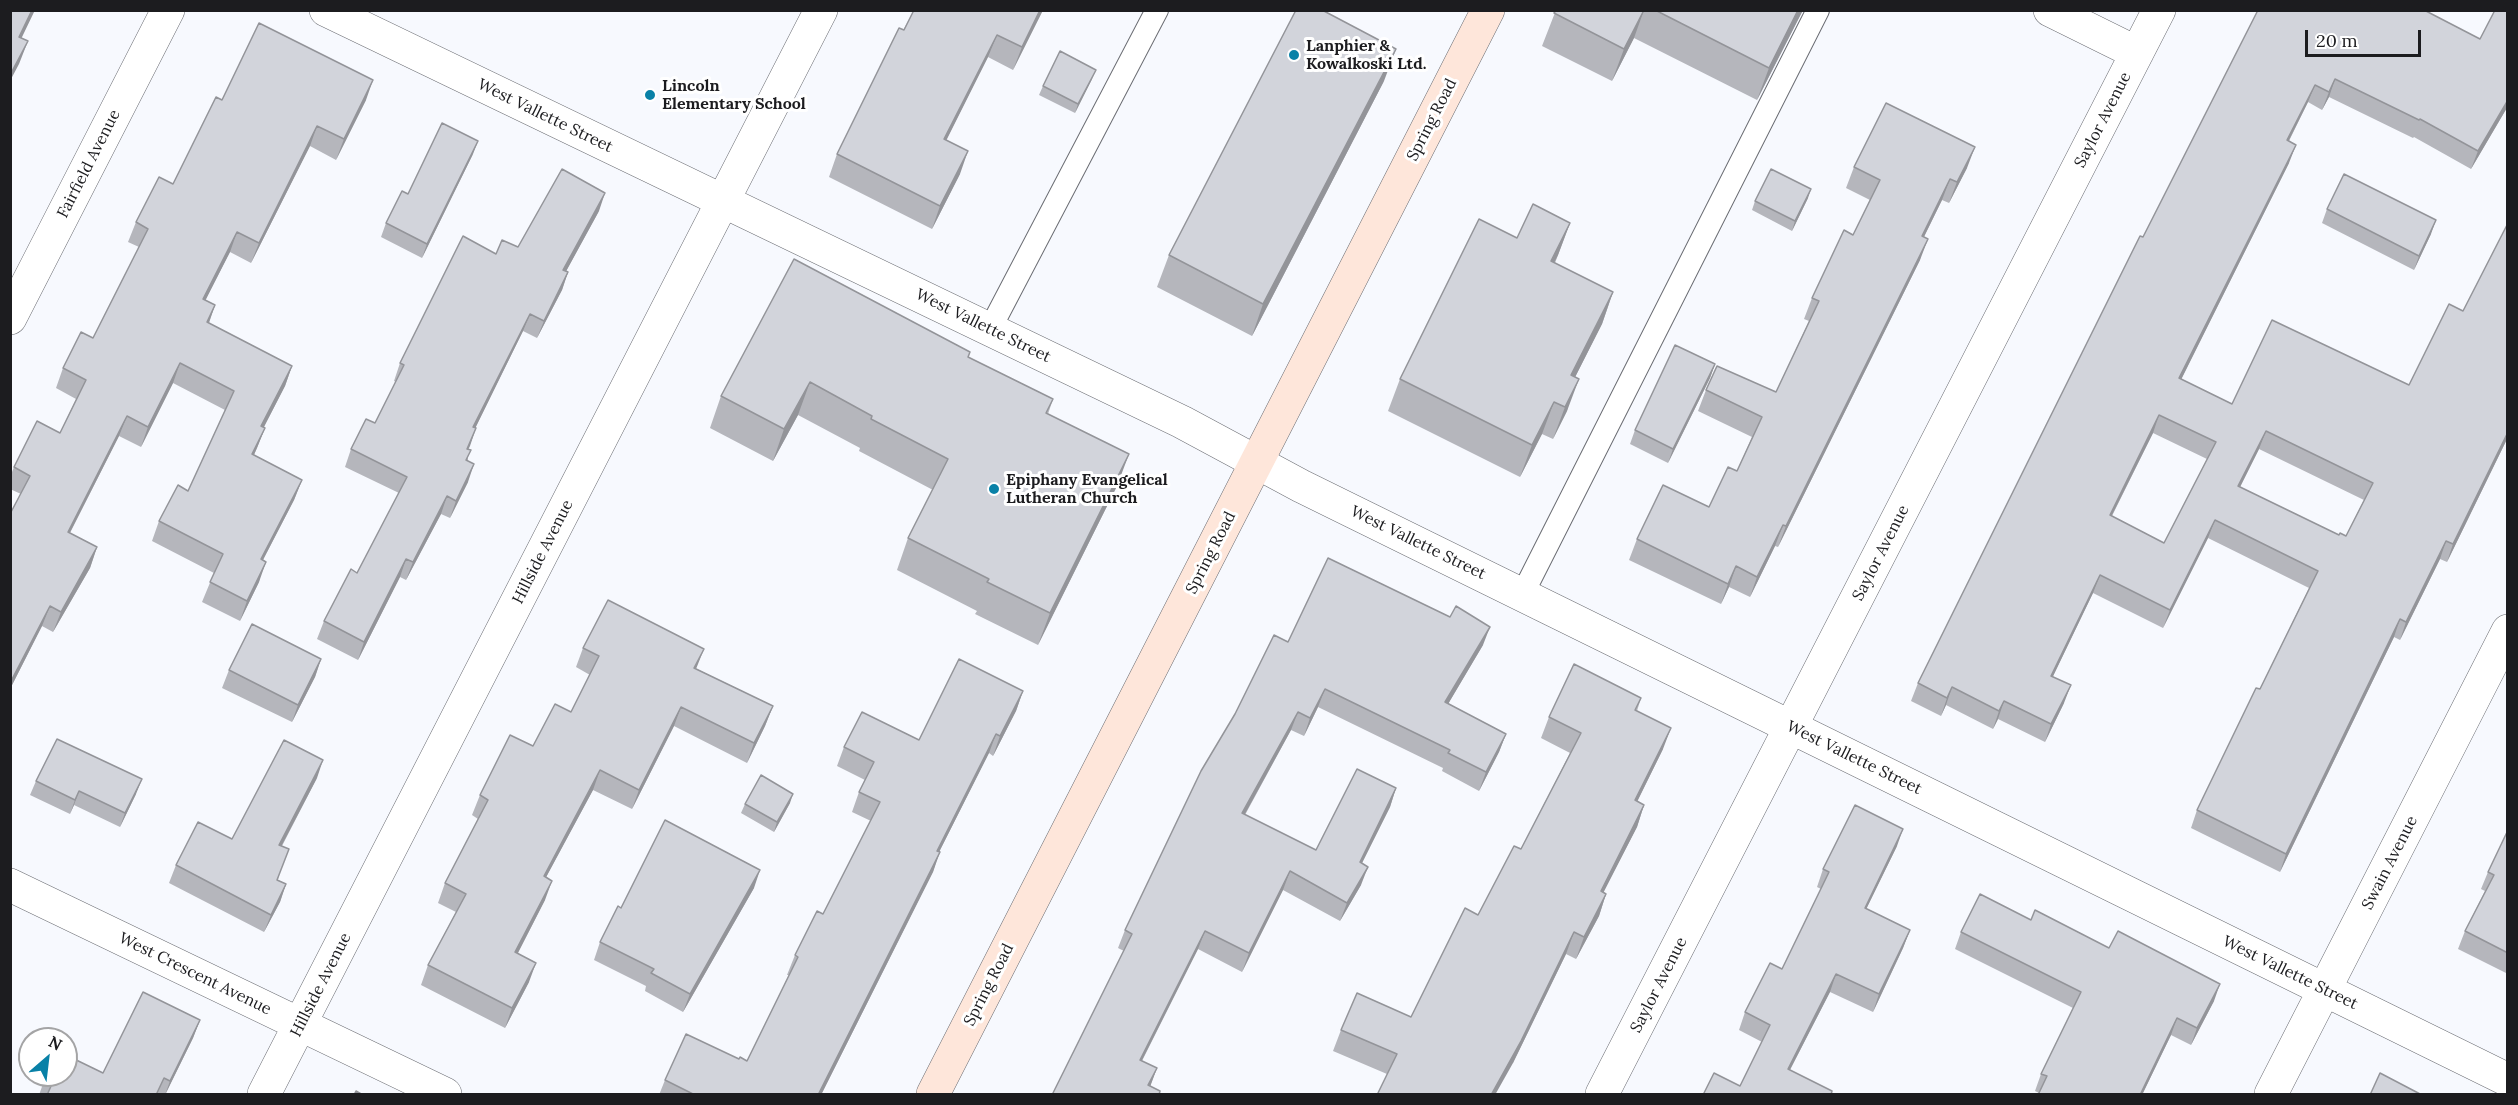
<!DOCTYPE html>
<style>
body{margin:0}
#map{position:relative;width:2518px;height:1105px;overflow:hidden;background:#f7f9fe;font-family:Lora,serif}
canvas{display:block}
.frame{position:absolute;inset:0;border:12px solid #1c1c1f;pointer-events:none}
.north{position:absolute;left:18px;top:1027px;width:60px;height:60px;box-sizing:border-box;background:#fff;border:2px solid #a4a4a5;border-radius:50%;rotate:28deg;font-size:16px;font-weight:700;line-height:24px;text-align:center;color:#1c1c1f}
.north::after{content:'';display:block;margin:auto;width:21px;height:27px;background:#0981a7;clip-path:polygon(50% 0,100% 100%,50% 72%,0 100%)}
.scale{position:absolute;left:2305px;top:30px;width:116px;height:27px;box-sizing:border-box;border:3px solid #1c1c1f;border-top:0;padding-left:8px;font-size:18px;line-height:21px;white-space:nowrap;color:#1c1c1f;-webkit-text-stroke:4px #fff;paint-order:stroke}
</style>
<div id="map">
<canvas width="2518" height="1105"></canvas>
<div class="frame"></div>
<div class="north">N</div>
<div class="scale">20 m</div>
</div>
<script>
const g = document.querySelector('canvas').getContext('2d');
g.lineJoin = 'round';
function shape(rows) {
  const path = new Path2D();
  for (const r of rows) {
    path.moveTo(r[0], r[1]);
    for (let i = 2; i < r.length; i += 2) path.lineTo(r[i], r[i + 1]);
  }
  return path;
}
function strokePath(path, color, width, dash) {
  g.strokeStyle = color;
  g.lineWidth = width;
  g.lineCap = dash ? 'butt' : 'round';
  g.setLineDash(dash || []);
  g.stroke(path);
}
function paint(path, color) {
  g.fillStyle = color;
  g.fill(path, 'evenodd');
}
function label(font, color, halo, rows, align = 'center') {
  g.font = font + ' Lora,serif';
  g.lineWidth = 6;
  g.setLineDash([]);
  g.textBaseline = 'middle';
  g.strokeStyle = halo;
  g.fillStyle = color;
  for (const [text, x, y, turn = 0] of rows) {
    g.save();
    g.translate(x, y);
    g.rotate((+turn || 0) * Math.PI / 180);
    g.textAlign = isNaN(turn) ? turn : align;
    if (halo) g.strokeText(text, 0, 0);
    g.fillText(text, 0, 0);
    g.restore();
  }
}
const lane = shape([
 [990,329,1157,10],
 [1522,595,1818,10]
]);
const street = shape([
 [326,10,1182,422,1301,486,2508,1080],
 [2050,10,2137,53],
 [10,318,168,10],
 [10,885,445,1094],
 [264,1094,821,10],
 [1602,1094,2159,10],
 [2271,1094,2508,631]
]);
const secondary = shape([
 [933,1094,1488,10]
]);
const wall = shape([
 [914,10,1043,10,1013,70,988,57,946,140,960,174,932,229,829,177,837,154],
 [1556,10,1803,10,1757,100,1634,38,1612,81,1542,46],
 [2258,10,2480,39,2508,10,2508,106,2471,169,2414,137,2413,138,2329,97,2322,110,2308,102,2289,141,2289,163,2181,379,2232,404,2409,385,2463,311,2508,223,2508,437,2447,562,2440,559,2400,640,2394,637,2280,872,2191,828,2197,810,2260,689,2309,588,2208,538,2163,628,2093,593,2053,676,2064,703,2045,742,1998,719,1993,729,1946,705,1941,716,1911,701,1918,683],
 [2153,433,2207,459,2164,543,2112,516],
 [2259,449,2364,500,2346,536,2339,535,2240,487],
 [1092,79,1075,113,1039,95,1043,86],
 [1384,81,1252,336,1157,287,1169,255],
 [222,100,366,100,336,160,310,146,251,263,230,252,205,300,215,305,209,323,292,366,285,386,264,427,265,428,254,455,302,480,294,500,263,560,259,582,240,621,202,602,214,573,152,541,159,521,188,491,225,410,173,383,141,447,119,436,70,533,97,547,90,568,53,632,42,626,10,689,10,514,21,494,10,489,10,477,14,467,60,433,76,399,56,388,63,368,93,338,139,247,128,242,136,222,173,184],
 [473,154,422,258,381,237,386,223],
 [1854,167,1967,168,1949,203,1942,200,1924,237,1920,260,1778,547,1775,546,1750,597,1729,587,1721,604,1629,560,1637,539,1709,507,1737,471,1752,437,1698,411,1706,390,1776,392,1809,321,1804,319,1812,298,1853,235,1870,200,1846,188],
 [1808,198,1792,231,1752,210,1755,201],
 [2327,209,2431,234,2414,270,2322,223],
 [599,211,566,271,568,272,562,290,537,338,523,331,475,428,468,449,468,482,450,518,441,514,406,580,400,577,358,660,317,639,324,621,357,573,399,493,345,467,351,449,375,423,396,382,394,381,400,363,518,247],
 [1570,223,1555,263,1613,292,1602,324,1575,377,1567,411,1553,439,1542,434,1520,477,1388,411,1400,379,1517,238],
 [970,352,968,357,1053,399,1048,414,1117,486,1038,645,975,614,977,611,897,570,908,538,933,490,859,451,860,448,798,415,773,461,710,428,721,396],
 [1715,364,1710,378,1668,463,1630,444,1635,430],
 [1288,642,1483,645,1448,704,1506,734,1499,752,1479,791,1442,771,1443,768,1318,707,1304,736,1291,730,1245,815,1316,850,1396,788,1390,807,1362,863,1361,885,1340,921,1283,890,1242,972,1198,949,1142,1061,1157,1068,1150,1086,1052,1095,1124,951,1118,948,1125,930],
 [583,648,697,669,773,706,765,726,747,763,674,726,632,809,593,790,546,877,545,900,518,953,529,982,505,1028,421,985,428,965,456,912,438,903,445,883,478,819,472,815,480,795,571,712,590,675,576,667],
 [321,659,315,677,292,722,222,688,229,670],
 [1023,691,1016,711,993,756,989,753,939,852,933,872,821,1095,659,1095,665,1080,739,1059,747,1061,789,975,787,975,795,955,823,914,871,821,852,812,859,792,865,780,837,766,844,747,919,740],
 [1641,698,1637,711,1663,749,1637,802,1644,805,1637,827,1603,892,1606,894,1599,916,1576,959,1566,954,1513,1063,1387,1074,1333,1051,1341,1030,1411,1017,1478,915,1521,849,1570,753,1541,738,1549,717],
 [317,778,282,846,278,880,286,884,280,902,264,932,169,883,176,865,232,839],
 [36,781,136,794,120,827,74,805,70,814,30,795],
 [790,803,774,832,741,813,745,804],
 [2508,830,2508,974,2458,949,2465,931,2485,891,2481,889,2488,872],
 [1897,846,1866,909,1910,930,1903,948,1873,1012,1830,992,1790,1070,1740,1086,1762,1042,1739,1030,1745,1012,1782,969,1821,889,1817,887,1823,869],
 [754,888,683,1012,645,991,646,986,594,960,600,942,621,908],
 [2031,920,2214,1001,2191,1045,2171,1035,2142,1095,2038,1095,2039,1093,2035,1091,2041,1074,2073,1008,1955,949,1961,932],
 [200,1020,193,1038,165,1095,39,1095,44,1081,103,1073]
]);
const shadedWall = shape([
 [32,10,35,10,11,60,19,37],
 [1040,10,1043,10,1013,70,1022,47],
 [1644,10,1634,38,1612,81,1624,49],
 [1798,10,1803,10,1757,100,1769,68],
 [997,35,988,57,936,161,944,139],
 [28,41,19,64,10,81,10,75],
 [1396,49,1384,81,1252,336,1263,304],
 [1096,70,1092,79,1075,113,1078,104],
 [2335,79,2329,97,2322,110,2329,92],
 [373,80,366,100,336,160,344,139],
 [2315,85,2308,102,2280,158,2287,140],
 [2508,100,2508,106,2471,169,2478,151],
 [317,126,310,146,251,263,259,243],
 [478,141,473,154,422,258,427,244],
 [2296,145,2289,163,2173,396,2179,378],
 [1975,147,1967,168,1949,203,1957,182],
 [968,151,960,174,932,229,940,206],
 [1950,179,1942,200,1914,257,1922,236],
 [1811,189,1808,198,1792,231,1795,221],
 [605,193,599,211,557,288,563,270],
 [2436,220,2431,234,2414,270,2419,256],
 [1570,223,1558,255,1539,293,1551,261],
 [237,232,230,252,196,319,203,299],
 [1928,239,1920,260,1778,547,1786,526],
 [568,272,562,290,537,338,544,321],
 [1613,292,1602,324,1560,407,1571,375],
 [215,305,208,325,207,322],
 [530,314,523,331,467,445,473,427],
 [180,363,173,383,141,447,148,427],
 [1715,364,1710,378,1668,463,1673,449],
 [292,366,285,386,254,446,261,426],
 [1579,379,1567,411,1553,439,1565,407],
 [810,382,798,415,773,461,784,429],
 [1554,402,1542,434,1520,477,1532,445],
 [2159,415,2153,433,2103,533,2110,515],
 [127,416,119,436,60,552,68,532],
 [265,428,257,448,245,474,252,454],
 [476,428,470,446,460,466,467,449],
 [2266,431,2259,449,2232,503,2238,486],
 [2508,432,2508,437,2447,562,2453,544],
 [1129,454,1117,486,1038,645,1050,613],
 [474,464,468,482,450,518,456,501],
 [302,480,294,500,253,579,261,559],
 [447,496,441,514,406,580,413,562],
 [2215,520,2208,538,2163,628,2170,610],
 [1783,525,1775,546,1750,597,1757,577],
 [2446,541,2440,559,2400,640,2406,622],
 [97,547,90,568,53,632,61,612],
 [406,559,400,577,358,660,364,642],
 [266,562,259,582,240,621,247,601],
 [1736,566,1729,587,1721,604,1728,584],
 [2100,575,2093,593,2045,693,2051,676],
 [50,606,42,626,10,689,10,683],
 [2400,619,2394,637,2280,872,2286,854],
 [1490,627,1483,645,1438,721,1445,702],
 [704,649,696,669,694,668],
 [321,659,315,677,292,722,298,705],
 [2071,685,2064,703,2045,742,2051,724],
 [1952,687,1946,705,1941,716,1947,698],
 [1325,689,1318,707,1304,736,1310,718],
 [1023,691,1016,711,993,756,1000,736],
 [2004,701,1998,719,1993,729,1999,711],
 [773,706,765,726,747,763,754,743],
 [681,707,674,726,632,809,639,790],
 [1298,712,1291,730,1235,832,1242,813],
 [1671,728,1663,749,1627,822,1635,800],
 [996,734,989,753,930,870,937,851],
 [1506,734,1499,752,1479,791,1486,772],
 [323,760,317,778,273,862,279,845],
 [600,770,593,790,536,896,544,876],
 [142,779,136,794,120,827,125,813],
 [1396,788,1390,807,1353,881,1360,862],
 [79,791,74,805,70,814,75,800],
 [793,794,790,803,774,832,777,822],
 [1644,805,1637,827,1593,913,1601,891],
 [1903,829,1897,846,1858,926,1865,908],
 [940,852,933,872,821,1095,818,1095],
 [1368,867,1361,885,1340,921,1347,903],
 [760,870,754,888,683,1012,690,994],
 [1290,871,1283,890,1242,972,1249,953],
 [552,881,545,900,508,972,515,952],
 [286,884,280,902,264,932,271,915],
 [1606,894,1599,916,1576,959,1584,937],
 [1910,930,1903,948,1873,1012,1879,994],
 [1205,931,1198,949,1133,1078,1140,1060],
 [1574,932,1566,954,1513,1063,1495,1095,1491,1095],
 [536,963,529,982,505,1028,512,1008],
 [1836,974,1830,992,1781,1087,1788,1069],
 [2220,984,2214,1001,2191,1045,2197,1028],
 [2177,1018,2171,1035,2142,1095,2140,1095],
 [200,1020,193,1038,165,1095,170,1081],
 [1157,1068,1150,1087,1148,1085]
]);
const building = shape([
 [10,10,32,10,19,37,28,41,10,75,10,10],
 [914,10,1040,10,1022,47,997,35,944,139,968,151,940,206,837,154,899,28,904,30,914,10],
 [1296,10,1322,10,1396,49,1263,304,1169,255,1296,10],
 [1556,10,1644,10,1624,49,1554,13,1556,10],
 [1655,10,1798,10,1769,68,1655,10],
 [2258,10,2424,10,2480,39,2495,10,2508,10,2508,100,2478,151,2420,119,2419,120,2335,79,2329,92,2315,85,2287,140,2296,145,2179,378,2232,404,2272,320,2409,385,2449,304,2463,311,2508,223,2508,432,2453,544,2446,541,2406,622,2400,619,2286,854,2197,810,2256,688,2260,689,2318,571,2215,520,2170,610,2100,575,2051,676,2071,685,2051,724,2004,701,1999,711,1952,687,1947,698,1918,683,2140,236,2143,237,2258,10],
 [2159,415,2216,442,2164,543,2110,515,2159,415],
 [2266,431,2373,483,2346,536,2340,533,2339,535,2238,486,2266,431],
 [259,23,373,80,344,139,317,126,259,243,237,232,203,299,215,305,207,322,292,366,261,426,265,428,252,454,302,480,261,559,266,562,247,601,210,582,223,554,159,521,178,485,188,491,234,391,180,363,148,427,127,416,68,532,97,547,61,612,50,606,10,683,10,514,30,476,14,467,37,421,60,433,86,380,63,368,81,332,93,338,148,229,136,222,159,177,173,184,216,97,222,100,259,23],
 [1060,51,1096,70,1078,104,1043,86,1060,51],
 [1886,103,1975,147,1957,182,1950,179,1922,236,1928,239,1786,526,1783,525,1757,577,1736,566,1728,584,1637,539,1663,485,1709,507,1728,467,1737,471,1762,417,1706,390,1717,366,1776,392,1819,301,1812,298,1844,230,1853,235,1880,180,1854,167,1886,103],
 [442,123,478,141,427,244,386,223,402,191,408,194,442,123],
 [562,169,605,193,563,270,568,272,544,321,530,314,473,427,476,428,467,449,471,450,466,460,474,464,456,501,447,496,413,562,406,559,364,642,324,621,351,569,357,573,407,477,351,449,366,419,375,423,404,365,400,363,463,236,496,254,502,240,518,247,562,169],
 [1771,169,1811,189,1795,221,1755,201,1771,169],
 [2344,174,2436,220,2419,256,2327,209,2344,174],
 [1533,204,1570,223,1551,261,1613,292,1571,375,1579,379,1565,407,1554,402,1532,445,1400,379,1479,219,1517,238,1533,204],
 [794,259,970,352,968,357,1053,399,1046,413,1129,454,1050,613,987,582,989,579,908,538,948,459,871,419,872,416,810,382,784,429,721,396,794,259],
 [1675,345,1715,364,1673,449,1635,430,1675,345],
 [1328,558,1450,617,1456,606,1490,627,1445,702,1506,734,1486,772,1448,753,1450,750,1325,689,1310,718,1298,712,1242,813,1316,850,1357,769,1396,788,1360,862,1368,867,1347,903,1290,871,1249,953,1205,931,1140,1060,1157,1068,1148,1085,1160,1091,1159,1095,1052,1095,1132,934,1125,930,1201,771,1235,714,1274,635,1288,642,1328,558],
 [608,600,704,649,694,668,773,706,754,743,681,707,639,790,600,770,544,876,552,881,515,952,536,963,512,1008,428,965,466,894,445,883,488,800,480,795,510,735,533,746,555,704,571,712,599,656,583,648,608,600],
 [252,624,321,659,298,705,229,670,252,624],
 [959,659,1023,691,1000,736,996,734,937,851,940,852,818,1095,695,1095,665,1080,686,1034,739,1059,740,1057,747,1061,798,957,795,955,817,911,823,914,880,802,859,792,874,762,844,747,862,712,919,740,959,659],
 [1574,664,1641,698,1635,710,1671,728,1635,800,1644,805,1601,891,1606,894,1584,937,1574,932,1521,1041,1491,1095,1377,1095,1397,1054,1341,1030,1357,993,1411,1017,1465,908,1478,915,1514,846,1521,849,1581,733,1549,717,1574,664],
 [57,739,142,779,125,813,79,791,75,800,36,781,57,739],
 [284,740,323,760,279,845,289,849,277,880,286,884,271,915,176,865,198,822,232,839,284,740],
 [761,775,793,794,777,822,745,804,761,775],
 [1855,805,1903,829,1865,908,1910,930,1879,994,1836,974,1788,1069,1832,1091,1831,1095,1703,1095,1714,1073,1740,1086,1770,1025,1745,1012,1770,963,1782,969,1829,872,1823,869,1855,805],
 [665,820,760,870,690,994,651,973,654,969,600,942,618,906,621,908,665,820],
 [2508,830,2508,953,2465,931,2494,875,2488,872,2508,830],
 [1980,894,2031,920,2035,910,2109,948,2118,931,2220,984,2197,1028,2177,1018,2140,1095,2038,1095,2047,1076,2041,1074,2081,992,1961,932,1980,894],
 [143,992,200,1020,170,1081,164,1078,156,1095,47,1095,52,1084,44,1081,46,1075,66,1075,66,1055,103,1073,143,992],
 [2380,1073,2422,1095,2370,1095,2380,1073],
 [356,1091,363,1095,354,1095,356,1091]
]);
const markers = [
 [1294,55,6,"#0981a7"],
 [650,95,6,"#0981a7"],
 [994,489,6,"#0981a7"]
];
const poiNames = [
 ["Lanphier &",1306,46],
 ["Kowalkoski Ltd.",1306,64],
 ["Lincoln",662,86],
 ["Elementary School",662,104],
 ["Epiphany Evangelical",1006,480],
 ["Lutheran Church",1006,498]
];
const streetNames = [
 ["West Vallette Street",545,116,26],
 ["Spring Road",1432,120,-63],
 ["Saylor Avenue",2103,120,-63],
 ["Fairfield Avenue",89,164,-63],
 ["West Vallette Street",983,326,26],
 ["West Vallette Street",1418,543,26],
 ["Hillside Avenue",543,552,-63],
 ["Spring Road",1211,553,-63],
 ["Saylor Avenue",1881,553,-63],
 ["West Vallette Street",1854,758,26],
 ["Swain Avenue",2390,863,-63],
 ["West Vallette Street",2290,973,26],
 ["West Crescent Avenue",195,974,26],
 ["Hillside Avenue",321,985,-63],
 ["Spring Road",989,985,-63],
 ["Saylor Avenue",1659,985,-63]
];
strokePath(lane, '#6b6d73', 24);
strokePath(street, '#6b6d73', 34);
strokePath(secondary, '#6b6d73', 34);
strokePath(lane, '#fff', 22);
strokePath(street, '#fff', 33);
strokePath(secondary, '#fee6da', 33);
paint(wall, '#b5b6bc');
paint(shadedWall, '#939499');
paint(building, '#d2d4db');
strokePath(building, '#939499', 1.5);
for (const [x, y, r, color] of markers) {
  const dot = new Path2D();
  dot.arc(x, y, r, 0, 2 * Math.PI);
  g.fillStyle = color;
  g.fill(dot);
  strokePath(dot, '#fff', 2);
}
label('bold 16px', '#1c1c1f', '#fff', poiNames, 'left');
label('16px', '#1c1c1f', '#fff', streetNames);
</script>
